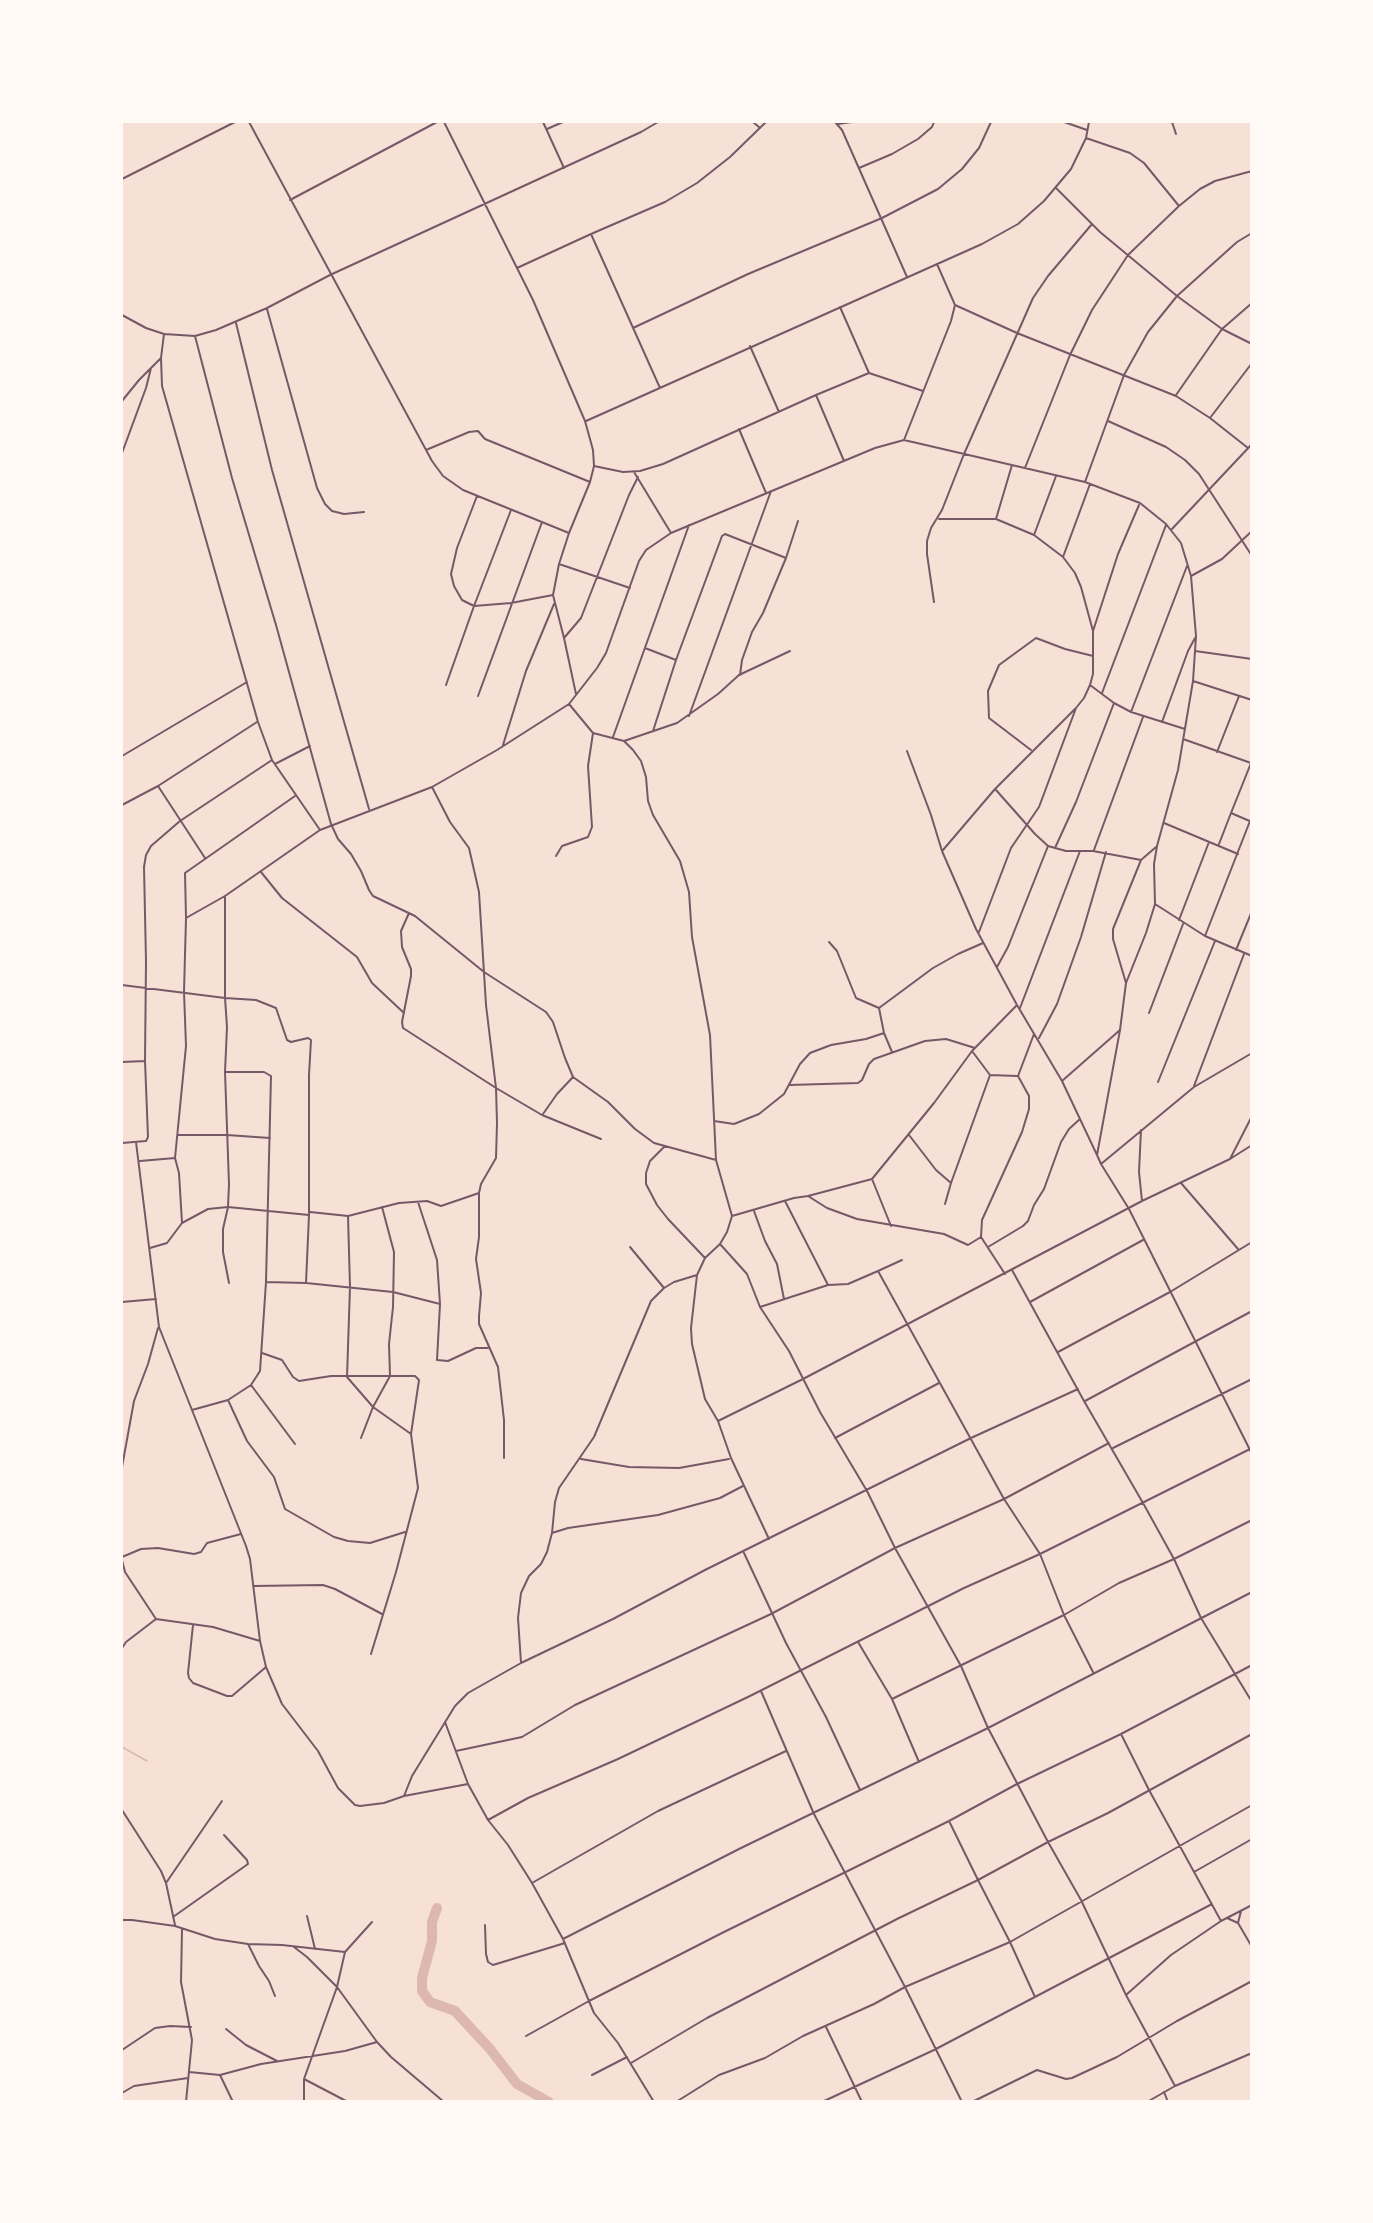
<!DOCTYPE html>
<style>
body{margin:0}
#map{position:relative;width:1373px;height:2223px;overflow:hidden;background:#f7e1d7;font-family:Jost,sans-serif}
canvas{display:block}
.frame{position:absolute;inset:0;border:123px solid #fffaf5;pointer-events:none}
</style>
<div id="map">
<canvas width="1373" height="2223"></canvas>
<div class="frame"></div>
</div>
<script>
const g = document.querySelector('canvas').getContext('2d');
g.lineJoin = 'round';
function shape(rows) {
  const path = new Path2D();
  for (const r of rows) {
    path.moveTo(r[0], r[1]);
    for (let i = 2; i < r.length; i += 2) path.lineTo(r[i], r[i + 1]);
  }
  return path;
}
function strokePath(path, color, width, dash) {
  g.strokeStyle = color;
  g.lineWidth = width;
  g.lineCap = dash ? 'butt' : 'round';
  g.setLineDash(dash || []);
  g.stroke(path);
}
const stream = shape([
 [122,1747,147,1761]
]);
const river = shape([
 [437,1908,432,1922,432,1941,422,1978,422,1991,430,2002,455,2011,490,2049,517,2084,549,2102]
]);
const minor = shape([
 [249,122,432,461,443,476,463,490,569,533],
 [444,122,533,300,585,421,593,450,594,466,590,482,569,533,559,564,553,595,564,638,576,694],
 [543,122,564,168],
 [753,122,760,128],
 [835,122,842,130,907,277],
 [1064,122,1087,130],
 [1172,122,1176,134],
 [838,124,852,122],
 [547,129,563,122],
 [1086,138,1130,153,1144,163,1179,206],
 [859,168,892,154,918,139,932,127,934,122],
 [122,179,235,122],
 [1056,188,1100,232,1177,296,1222,329,1252,344],
 [290,200,437,122],
 [591,234,660,388],
 [517,268,591,234,665,202,697,183,730,157,766,122],
 [955,305,1017,333,1176,396,1210,418,1248,448],
 [840,307,869,373,923,391],
 [267,309,317,488,325,504,332,511,344,514,364,512],
 [122,315,146,328,164,334,195,336,216,330,267,308,330,275,641,132,658,122],
 [236,323,272,470,369,809],
 [633,328,748,274,882,218,938,189,962,169,979,148,991,122],
 [164,334,161,358,162,386,258,722,272,760,320,830],
 [195,336,232,478,276,625,331,824,338,839,351,854,361,871,369,890,373,896,415,916,484,972,546,1012,553,1022,565,1058,573,1077,608,1102,635,1129,654,1143,716,1160],
 [750,346,779,412],
 [816,395,844,461],
 [1176,395,1222,329,1252,303],
 [122,401,139,380,161,358],
 [1210,418,1252,363],
 [586,421,982,244,1018,224,1044,201,1071,169,1086,138,1089,122],
 [1108,421,1166,447,1185,460,1199,474,1252,556],
 [739,429,766,493],
 [904,440,951,321,955,305,937,264],
 [426,450,469,432,478,431,485,439,590,482],
 [122,453,146,388,151,368],
 [594,466,623,472,640,471,663,464,816,395,869,373],
 [1025,468,1070,355,1092,310,1128,255,1179,206,1200,189,1215,181,1252,171],
 [634,472,671,533],
 [1085,482,1124,375,1148,332,1177,296,1237,242,1252,233],
 [511,510,474,606,511,603,553,595],
 [939,519,996,519,1034,535,1063,557,1075,573,1081,587,1093,631,1093,674,1090,685,1114,703,1131,712,1185,729],
 [996,519,1012,465],
 [1171,530,1252,444],
 [1034,535,1056,476],
 [1063,557,1090,484],
 [559,564,630,588],
 [1191,576,1222,559,1252,531],
 [934,602,927,554,927,541,931,528,942,510,964,454,1033,298,1048,276,1092,224],
 [1093,631,1118,554,1139,505],
 [564,638,581,618,629,495,638,477],
 [645,648,676,660],
 [1195,651,1252,659],
 [740,675,742,660,752,632,763,613,786,558,798,521],
 [1193,681,1252,700],
 [446,685,474,606,462,600,454,586,451,574,457,548,477,496],
 [1102,693,1166,525],
 [478,696,542,522],
 [569,704,593,733,624,741,633,750,641,761,646,777,648,801,653,815,680,861,689,892,692,937,710,1035,716,1160,732,1216],
 [1131,712,1187,566],
 [689,716,771,491],
 [1162,722,1188,651,1195,638],
 [653,731,676,660,722,536,725,534,786,558],
 [613,737,689,525],
 [1183,739,1251,763,1231,813,1252,822],
 [624,741,677,723,718,694,739,675,790,651],
 [503,745,526,671,554,604],
 [1031,750,989,718,988,691,999,665,1036,638,1065,649,1093,656],
 [907,751,931,815,942,851,976,929,1017,1005,1062,1081,1097,1155],
 [1217,752,1239,696],
 [122,756,247,682],
 [275,764,310,746],
 [158,786,205,858],
 [432,787,450,822,469,848,479,892,486,1005,496,1088,497,1123,496,1158,481,1184,479,1193,479,1237,476,1259,481,1293,479,1316,479,1324,498,1367,504,1420,504,1458],
 [996,790,1035,834,1048,846,1066,851,1093,851,1141,860],
 [122,805,158,786,257,722],
 [1164,823,1238,854],
 [1219,844,1231,813],
 [1055,848,1076,802,1114,703],
 [943,850,995,789,1076,708,1084,698,1090,685],
 [1094,850,1143,717],
 [556,856,562,846,588,837,592,827,588,766,593,733],
 [261,872,282,898,357,957,372,983,404,1013],
 [225,896,225,998,256,1000,276,1008,287,1040,291,1042,308,1038,311,1040,309,1075,309,1215,306,1283],
 [1155,904,1205,936,1252,956],
 [409,913,401,931,402,947,411,969,411,976,402,1022,403,1028,496,1088,542,1115,601,1139],
 [186,918,225,896,320,830,432,787,497,750,569,704,597,668,606,653,639,561,646,550,671,533,875,448,904,440,1085,482,1140,503,1166,524,1181,543,1191,576,1196,636,1193,681,1178,770,1157,846,1154,864,1155,904,1146,933,1126,983,1120,1030,1097,1155,1101,1164,1129,1209,1252,1454],
 [1179,920,1209,842],
 [979,932,1011,848,1039,807,1076,708],
 [1205,936,1250,821],
 [829,942,837,951,856,998,879,1008,884,1033,892,1052],
 [1236,950,1252,911],
 [997,967,1008,947,1048,846],
 [1126,983,1113,939,1113,929,1141,860,1156,847],
 [122,985,225,998,227,1027,225,1072,229,1184,228,1207,223,1229,223,1252,229,1283],
 [879,1008,933,968,958,954,983,943],
 [1020,1008,1080,851],
 [1149,1013,1183,924],
 [1039,1038,1057,1004,1081,937,1106,852],
 [972,1051,990,1075,1017,1076],
 [122,1062,145,1061],
 [1062,1081,1120,1030],
 [1158,1082,1215,941],
 [789,1085,858,1083,862,1080,869,1064,874,1059,925,1041,946,1039,975,1048],
 [1194,1086,1244,954],
 [543,1114,557,1094,573,1077],
 [714,1121,734,1124,759,1114,784,1094,800,1064,810,1053,831,1045,866,1039,884,1033],
 [1141,1130,1139,1172,1142,1201],
 [178,1135,227,1135,270,1138],
 [909,1135,936,1170,951,1183],
 [136,1142,159,1327,246,1546,250,1559,260,1641,266,1667,282,1704,318,1751,338,1788,355,1805,360,1806,384,1803,404,1796,412,1776,455,1706,468,1693,521,1663,613,1619,705,1570,971,1438,1078,1389],
 [122,1143,146,1141,148,1137,145,1061,146,961,144,867,146,855,151,846,180,821,272,760],
 [665,1146,650,1161,646,1173,646,1184,657,1205,668,1219,705,1258],
 [175,1158,179,1173,182,1223],
 [1230,1159,1252,1116],
 [140,1161,175,1158,186,1046,184,992,186,918,185,873,295,796],
 [1101,1164,1194,1087,1252,1053],
 [872,1179,891,1226],
 [1181,1183,1238,1249],
 [808,1196,872,1179,934,1103,972,1051,1017,1005],
 [785,1201,828,1285,848,1284,878,1271,1004,1499,1040,1554,1064,1615,1093,1672],
 [418,1202,437,1260,440,1304,437,1360,448,1361,476,1348,488,1348],
 [945,1204,951,1183,990,1075],
 [754,1211,765,1241,777,1264,784,1299],
 [310,1212,348,1216,399,1203,427,1201,441,1206,479,1193],
 [348,1216,350,1287,347,1377,373,1407,411,1434],
 [981,1237,982,1220,1022,1132,1029,1109,1029,1096,1018,1076,1034,1034],
 [720,1244,747,1274,760,1307,789,1351,820,1412,867,1491,895,1548,961,1666,988,1728,1048,1842,1081,1900,1126,1995],
 [630,1247,664,1288],
 [988,1247,1023,1226,1028,1221,1034,1205,1044,1189,1061,1142,1069,1129,1080,1119],
 [150,1248,167,1243,182,1223,208,1209,228,1207,309,1215],
 [1012,1270,1084,1401,1143,1503,1174,1559,1201,1618,1252,1702],
 [878,1271,902,1260],
 [266,1282,306,1283,393,1292,440,1304],
 [122,1302,156,1299],
 [1030,1302,1143,1240],
 [760,1307,828,1285],
 [1058,1352,1170,1292,1252,1242],
 [262,1353,282,1360,293,1377,299,1381,331,1376,415,1376,419,1380,411,1434,418,1488,396,1572,371,1654],
 [251,1385,295,1444],
 [228,1400,247,1441,274,1477,285,1509,334,1537,348,1541,370,1543,405,1532],
 [1085,1401,1252,1311],
 [192,1410,228,1400,251,1385,260,1371,266,1282,271,1076,264,1072,225,1072],
 [718,1421,803,1379,1142,1201,1230,1159,1252,1145],
 [361,1438,373,1407,390,1376,389,1344,393,1307,394,1252,382,1207],
 [835,1438,939,1383],
 [1113,1448,1252,1379],
 [581,1459,629,1467,679,1468,729,1459],
 [122,1467,134,1401,148,1364,158,1328],
 [552,1533,568,1528,658,1515,720,1498,743,1486],
 [769,1539,731,1458,718,1421,705,1399,692,1344,691,1328,697,1275,705,1258,720,1244,727,1232,732,1216,794,1198,808,1196,827,1208,857,1219,944,1234,968,1245,981,1237,1005,1274],
 [744,1553,786,1643,826,1717,860,1790],
 [122,1557,141,1549,158,1548,194,1554,201,1552,207,1543,241,1534],
 [122,1560,125,1572,156,1619],
 [253,1586,323,1585,335,1589,382,1614],
 [193,1625,188,1673,189,1678,193,1683,227,1696,232,1696,266,1667],
 [858,1642,892,1699],
 [122,1648,126,1642,156,1619,213,1627,260,1641],
 [521,1663,518,1618,521,1593,529,1576,541,1564,547,1552,552,1533,555,1502,559,1488,594,1437,651,1301,664,1288,674,1282,697,1275],
 [761,1691,814,1814,905,1987,962,2102],
 [445,1722,468,1784,488,1820,508,1845,532,1883,563,1939,594,2013,618,2043,654,2102],
 [1121,1734,1149,1790,1221,1921],
 [456,1751,522,1737,575,1705,771,1614,895,1548,1004,1499,1109,1443],
 [919,1762,892,1699,1064,1615,1119,1583,1174,1559,1252,1520],
 [404,1796,468,1784],
 [122,1810,161,1871,166,1883,175,1925],
 [488,1820,528,1798,618,1759,750,1696,964,1588,1040,1554,1252,1448],
 [1194,1872,1252,1839],
 [166,1883,222,1801],
 [532,1883,658,1811,786,1751],
 [307,1916,315,1949],
 [173,1917,248,1864,247,1860,224,1835],
 [1227,1918,1238,1923,1252,1947],
 [122,1920,132,1920,175,1926,215,1939,248,1944,282,1945,345,1952,337,1987,304,2079,304,2102],
 [1238,1923,1241,1911],
 [485,1925,486,1954,488,1962,493,1965,565,1943],
 [182,1929,181,1982,192,2040,186,2102],
 [563,1939,739,1849,988,1728,1252,1592],
 [248,1944,259,1966,269,1981,275,1996],
 [294,1947,307,1957,337,1987,377,2042,391,2057,444,2102],
 [345,1952,372,1922],
 [1035,1997,1010,1942,978,1880,1048,1842,1108,1813,1252,1734],
 [826,2027,862,2102],
 [226,2029,246,2045,277,2061],
 [526,2036,589,2001,722,1933,949,1821,1017,1784,1121,1734,1252,1665],
 [122,2050,155,2028,170,2026,191,2027],
 [631,2063,707,2018,897,1919,978,1880,949,1821],
 [189,2072,220,2075,261,2064,345,2051,377,2042],
 [220,2075,233,2102],
 [592,2075,627,2057],
 [304,2079,348,2102],
 [1175,2086,1126,1995,1171,1955,1221,1921,1252,1905],
 [1164,2092,1168,2102],
 [122,2093,134,2086,188,2078],
 [676,2102,719,2075,765,2058,803,2036,874,2004,905,1987,1010,1942,1252,1805],
 [822,2102,934,2050,1212,1904],
 [972,2102,1037,2070,1066,2079,1072,2078,1117,2057,1177,2021,1252,1981],
 [1147,2102,1175,2086,1252,2053]
]);
strokePath(stream, '#dcb8b0', 1.5);
strokePath(river, '#dcb8b0', 10);
strokePath(minor, '#755966', 2);
</script>
